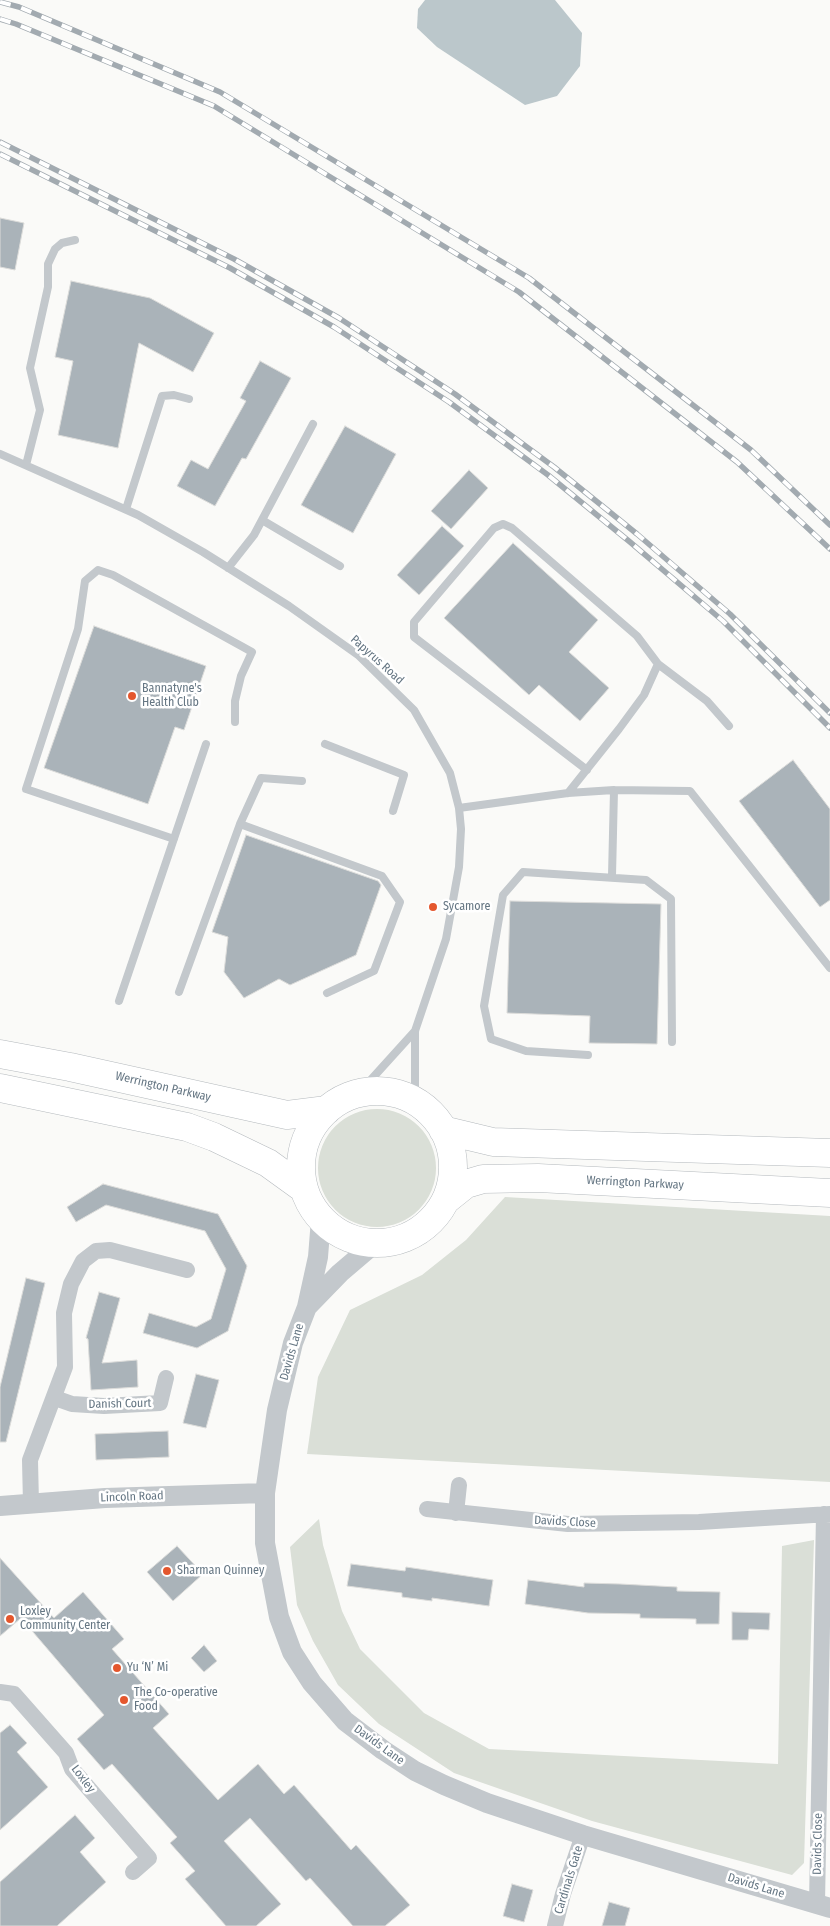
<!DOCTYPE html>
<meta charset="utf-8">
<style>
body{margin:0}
canvas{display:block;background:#fafaf8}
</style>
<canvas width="830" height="1926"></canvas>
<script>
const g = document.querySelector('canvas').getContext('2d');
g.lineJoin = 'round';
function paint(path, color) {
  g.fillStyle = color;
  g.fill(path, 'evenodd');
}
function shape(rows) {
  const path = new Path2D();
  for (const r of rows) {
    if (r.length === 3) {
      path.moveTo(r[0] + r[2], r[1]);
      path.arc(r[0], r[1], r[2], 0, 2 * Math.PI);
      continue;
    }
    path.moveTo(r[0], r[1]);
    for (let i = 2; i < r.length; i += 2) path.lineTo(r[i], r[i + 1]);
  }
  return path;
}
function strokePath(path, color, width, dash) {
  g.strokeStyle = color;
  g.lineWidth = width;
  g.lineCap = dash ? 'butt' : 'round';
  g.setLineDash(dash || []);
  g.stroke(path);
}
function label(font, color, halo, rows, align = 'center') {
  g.font = font + ' "Fira Sans Condensed",sans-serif';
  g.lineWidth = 5;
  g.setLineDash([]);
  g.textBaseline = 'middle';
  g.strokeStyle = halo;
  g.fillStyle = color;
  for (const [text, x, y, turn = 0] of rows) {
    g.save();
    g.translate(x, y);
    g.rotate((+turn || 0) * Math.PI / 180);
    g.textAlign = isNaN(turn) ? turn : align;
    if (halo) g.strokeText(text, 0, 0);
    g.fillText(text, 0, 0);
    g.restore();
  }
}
const green = shape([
 [377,1168,59],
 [505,1197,830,1216,830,1482,307,1454,318,1377,350,1310,422,1275,466,1240],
 [319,1519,323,1545,342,1611,360,1649,424,1713,489,1749,778,1764,782,1546,814,1540,804,1863,792,1875,592,1821,454,1773,379,1724,338,1685,313,1641,297,1605,290,1547]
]);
const water = shape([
 [425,0,555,0,582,33,580,66,557,96,525,105,437,47,417,28,418,9]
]);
const building = shape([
 [0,218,24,223,15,270,0,267,0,218],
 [71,281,150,298,214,333,193,372,139,343,118,448,58,435,73,361,55,357,71,281],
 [260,361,291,378,246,459,242,458,215,506,177,486,191,460,208,469,246,401,240,398,260,361],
 [345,426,396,454,353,533,301,505,345,426],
 [469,470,488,488,451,529,431,511,469,470],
 [442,526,464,546,419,595,397,575,442,526],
 [513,543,598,620,569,652,609,688,580,721,539,685,529,695,444,618,513,543],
 [94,626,206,666,184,730,175,727,148,804,44,768,94,626],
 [793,760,830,809,830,900,820,907,739,801,793,760],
 [246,835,378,881,381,885,356,955,290,985,279,979,244,998,224,972,228,937,212,932,246,835],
 [510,901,661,904,657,1044,589,1043,590,1016,507,1013,510,901],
 [103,1184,218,1214,247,1266,228,1331,197,1348,143,1333,149,1313,196,1327,211,1319,226,1269,205,1231,106,1205,76,1222,67,1207,103,1184],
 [26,1278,45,1283,6,1442,0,1442,0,1387,26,1278],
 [99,1292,120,1298,102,1363,137,1360,138,1387,91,1390,88,1339,86,1338,99,1292],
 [196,1374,219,1380,206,1428,183,1423,196,1374],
 [168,1431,169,1457,96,1460,95,1434,168,1431],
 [177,1546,203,1574,173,1601,147,1572,177,1546],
 [0,1558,54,1618,83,1592,124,1639,112,1649,169,1714,153,1728,218,1800,258,1764,284,1794,294,1785,351,1850,356,1845,410,1905,385,1926,353,1926,310,1878,306,1881,250,1818,224,1841,281,1904,256,1926,226,1926,185,1879,195,1871,170,1843,177,1837,112,1764,104,1770,77,1739,104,1715,21,1618,0,1636,0,1558],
 [351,1564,405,1571,406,1567,493,1580,489,1606,432,1598,432,1601,402,1597,402,1593,347,1586,351,1564],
 [528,1580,584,1587,584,1583,620,1584,677,1587,677,1591,720,1592,719,1624,696,1624,696,1619,640,1618,640,1614,588,1613,525,1604,528,1580],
 [732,1612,770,1613,769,1630,749,1629,748,1640,732,1640,732,1612],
 [204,1645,217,1661,204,1672,191,1658,204,1645],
 [10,1725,27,1743,17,1752,48,1787,0,1830,0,1733,10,1725],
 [75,1815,95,1838,80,1852,106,1882,57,1926,0,1926,0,1882,75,1815],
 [512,1884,533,1890,524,1922,503,1916,512,1884],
 [609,1902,630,1908,625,1926,602,1926,609,1902]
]);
const service = shape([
 [0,454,138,515,203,552,289,606,358,655,414,710,450,773,459,808,461,829,459,867,446,939,415,1031,415,1101],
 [26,465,40,410,30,368,48,287,48,264,55,249,62,243,75,240],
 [126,509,162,396,174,395,189,399],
 [262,520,340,566],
 [228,568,254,535,313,424],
 [658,664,707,701,729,726],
 [325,744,404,775,393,811],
 [568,793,619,729,644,695,658,664,637,636,512,528,503,524,494,528,414,622,414,637,587,770],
 [459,808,568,793,614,790,690,791,830,968],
 [240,824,382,876,400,902,374,971,327,993],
 [174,839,26,789,78,629,85,581,98,570,113,575,252,652,241,676,235,701,235,722],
 [612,876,614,790],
 [179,992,240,824,261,778,302,781],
 [119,1001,206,744],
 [588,1055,526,1051,491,1039,484,1006,503,895,523,872,646,880,671,899,672,1042],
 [358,1094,415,1031]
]);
const minor = shape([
 [55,1398,72,1404,104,1406,160,1403,166,1378],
 [31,1504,30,1460,65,1367,64,1313,71,1284,83,1261,96,1251,110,1250,187,1270],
 [427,1509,568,1524,699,1522,830,1514],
 [456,1513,459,1485],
 [0,1692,14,1694,66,1753,72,1769,149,1858,133,1872],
 [817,1904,824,1514],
 [555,1926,563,1894,583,1835]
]);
const tertiary = shape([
 [321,1219,318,1257,307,1307,293,1343,277,1410,265,1493,265,1543,279,1617,292,1652,312,1683,345,1721,383,1750,415,1771,444,1785,487,1803,583,1835,830,1908],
 [307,1307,340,1273,374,1244],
 [0,1506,105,1498,265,1493]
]);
const trunk = shape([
 [0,1054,70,1067,287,1115,327,1110],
 [0,1088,187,1127,214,1137,268,1163,304,1189],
 [377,1167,76],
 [443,1130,493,1142,830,1153],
 [446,1200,466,1184,483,1179,538,1178,830,1193]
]);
const rail = shape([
 [0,2,19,7,220,92,529,278,751,450,830,525],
 [0,19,16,24,214,106,519,292,737,462,830,549],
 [0,142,234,259,339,318,455,394,554,467,637,534,730,614,830,713],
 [0,154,230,268,334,327,449,402,548,475,630,542,723,621,830,728]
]);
const markers = [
 [132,696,5,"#e4572e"],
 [433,907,5,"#e4572e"],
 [167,1571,5,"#e4572e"],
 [10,1619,5,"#e4572e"],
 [117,1668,5,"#e4572e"],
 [124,1700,5,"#e4572e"]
];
const streetNames = [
 ["Papyrus Road",377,660,42],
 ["Werrington Parkway",163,1087,13],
 ["Werrington Parkway",635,1183,3],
 ["Davids Lane",292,1352,-74],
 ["Danish Court",120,1404,-1],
 ["Lincoln Road",132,1497,-2],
 ["Davids Close",565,1522,3],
 ["Davids Lane",379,1745,36],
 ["Loxley",83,1779,53],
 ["Davids Close",818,1844,-89],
 ["Cardinals Gate",569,1880,-73],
 ["Davids Lane",756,1886,17]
];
const poiNames = [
 ["Bannatyne's",142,689],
 ["Health Club",142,703],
 ["Sycamore",443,907],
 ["Sharman Quinney",177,1571],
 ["Loxley",20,1612],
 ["Community Center",20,1626],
 ["Yu ‘N’ Mi",127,1668],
 ["The Co-operative",134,1693],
 ["Food",134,1707]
];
paint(green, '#dadfd7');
paint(water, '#bbc7cb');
paint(building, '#aab3b9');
strokePath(building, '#dcdcda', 1);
strokePath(trunk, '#b4b9bd', 29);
strokePath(service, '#c3c8cc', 8);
strokePath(minor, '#c3c8cc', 16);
strokePath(tertiary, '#c3c8cc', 20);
strokePath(trunk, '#fff', 28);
strokePath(rail, '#a2aab0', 5.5);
strokePath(rail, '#fff', 4, [11]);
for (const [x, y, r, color] of markers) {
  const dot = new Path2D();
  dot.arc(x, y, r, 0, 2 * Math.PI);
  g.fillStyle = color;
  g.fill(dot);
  strokePath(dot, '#fff', 2);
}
label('12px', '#657683', '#fff', streetNames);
label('12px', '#657683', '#fff', poiNames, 'left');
</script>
